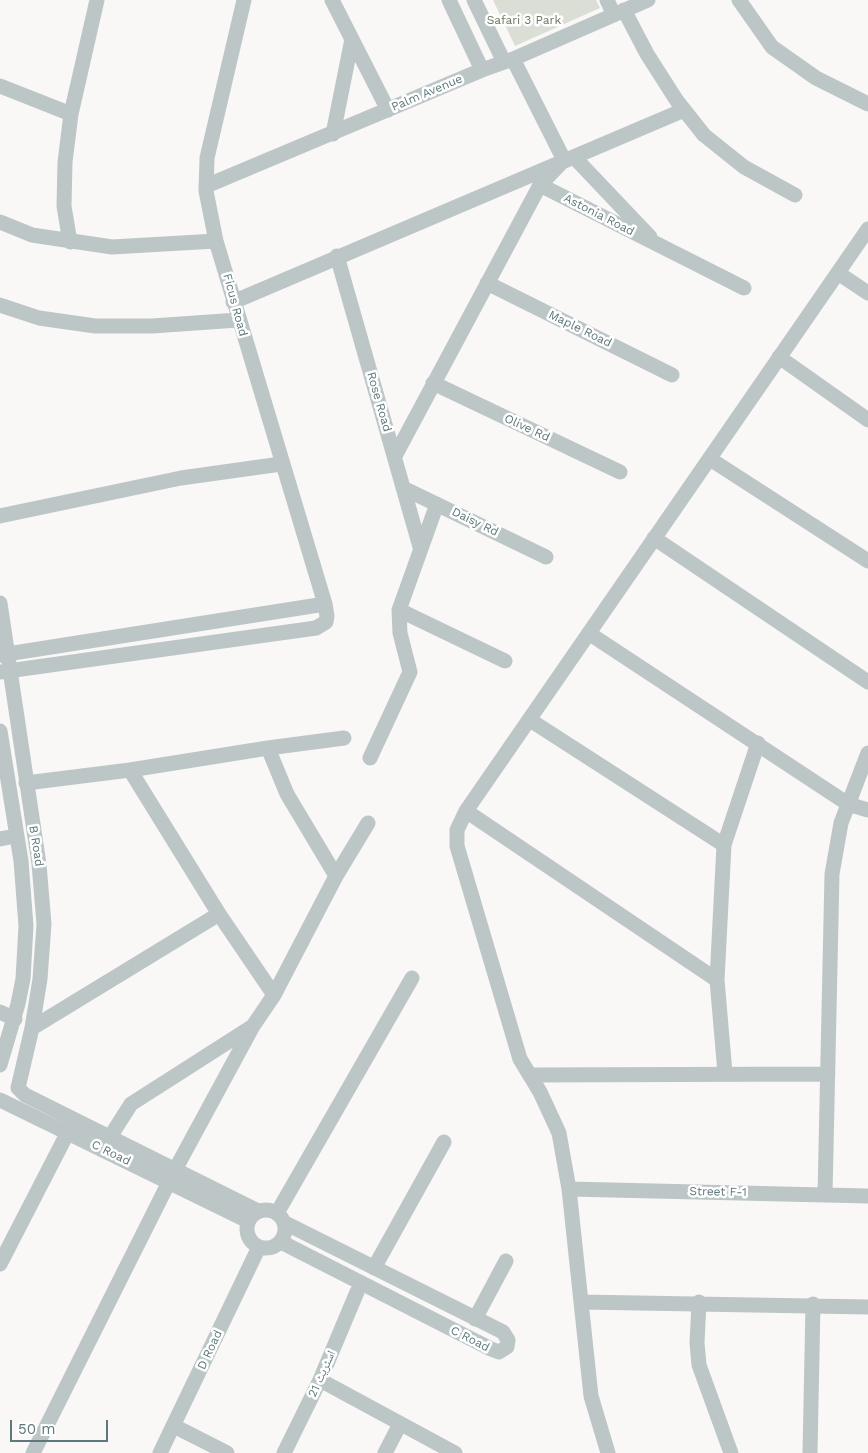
<!DOCTYPE html>
<meta charset="utf-8">
<style>
body{margin:0}
#map{position:relative;width:868px;height:1453px;overflow:hidden;background:#f9f8f6;font-family:"Work Sans",sans-serif}
canvas{display:block}
.scale{position:absolute;left:10px;top:1420px;width:98px;height:22px;box-sizing:border-box;border:2px solid #5e787c;border-top:0;padding-left:6px;font-size:15px;line-height:18px;white-space:nowrap;color:#5e787c;-webkit-text-stroke:4px #fff;paint-order:stroke}
</style>
<div id="map">
<canvas width="868" height="1453"></canvas>
<div class="scale">50 m</div>
</div>
<script>
const g = document.querySelector('canvas').getContext('2d');
g.lineJoin = 'round';
function paint(path, color) {
  g.fillStyle = color;
  g.fill(path, 'evenodd');
}
function shape(rows) {
  const path = new Path2D();
  for (const r of rows) {
    if (r.length === 3) {
      path.moveTo(r[0] + r[2], r[1]);
      path.arc(r[0], r[1], r[2], 0, 2 * Math.PI);
      continue;
    }
    path.moveTo(r[0], r[1]);
    for (let i = 2; i < r.length; i += 2) path.lineTo(r[i], r[i + 1]);
  }
  return path;
}
function strokePath(path, color, width, dash) {
  g.strokeStyle = color;
  g.lineWidth = width;
  g.lineCap = dash ? 'butt' : 'round';
  g.setLineDash(dash || []);
  g.stroke(path);
}
function label(font, color, halo, rows, align = 'center') {
  g.font = font + ' "Work Sans","Noto Naskh Arabic",sans-serif';
  g.lineWidth = 5;
  g.setLineDash([]);
  g.textBaseline = 'middle';
  g.strokeStyle = halo;
  g.fillStyle = color;
  for (const [text, x, y, turn = 0] of rows) {
    g.save();
    g.translate(x, y);
    g.rotate((+turn || 0) * Math.PI / 180);
    g.textAlign = isNaN(turn) ? turn : align;
    if (halo) g.strokeText(text, 0, 0);
    g.fillText(text, 0, 0);
    g.restore();
  }
}
const green = shape([
 [493,0,596,0,600,8,515,46]
]);
const street = shape([
 [332,0,388,110],
 [449,0,482,70],
 [474,0,504,62],
 [607,0,614,15],
 [739,0,772,47,816,78,868,104],
 [624,10,647,54,677,101,704,135,744,167,795,195],
 [0,86,71,114],
 [333,134,352,39],
 [574,157,650,237],
 [540,185,744,288],
 [206,186,482,70,513,59,648,0],
 [0,222,32,235,112,247,216,241],
 [70,242,64,206,65,162,71,114,97,0],
 [337,256,420,547],
 [838,273,868,293],
 [487,283,672,375],
 [233,302,684,110],
 [0,305,39,318,95,326,152,326,238,320],
 [779,357,868,420],
 [433,383,620,472],
 [395,456,540,185,564,160,513,59],
 [710,459,868,561],
 [403,488,546,557],
 [437,504,399,610,505,661],
 [0,516,181,478,281,464],
 [654,538,868,682],
 [0,603,39,864,44,924,40,979,32,1028,18,1088],
 [590,634,848,804,868,810],
 [0,655,325,604],
 [0,672,316,628,326,622,327,616,325,604,216,241,206,191,207,158,244,0],
 [530,720,724,845],
 [0,731,21,861,26,926,23,979,18,1004,0,1065],
 [268,748,287,794,336,876],
 [370,758,410,672,400,633,399,610],
 [130,770,219,914,274,995],
 [26,783,130,770,268,748,344,738],
 [466,811,717,980],
 [0,839,16,836],
 [0,1012,15,1019],
 [32,1028,219,914],
 [725,1073,717,980,724,845,758,743],
 [531,1075,828,1074],
 [18,1088,25,1095,258,1211],
 [0,1100,248,1221],
 [110,1137,131,1104,253,1026,274,995,336,876,368,823],
 [569,1189,868,1196],
 [825,1195,832,874,841,823,868,753],
 [266,1229,19],
 [277,1213,412,978],
 [281,1242,491,1349,499,1352,507,1347,508,1340,503,1332,285,1223],
 [0,1264,68,1132],
 [374,1268,444,1142],
 [581,1302,868,1307],
 [699,1302,697,1343,699,1365,731,1453],
 [475,1319,506,1261],
 [320,1380,455,1453],
 [174,1426,227,1453],
 [33,1453,175,1170,253,1026],
 [160,1453,259,1247],
 [284,1453,320,1380,357,1292],
 [385,1453,400,1424],
 [608,1453,591,1396,569,1189,559,1133,540,1092,520,1059,457,846,457,830,466,811,868,229],
 [810,1453,813,1304]
]);
const parkNames = [
 ["Safari 3 Park",524,20]
];
const streetNames = [
 ["Palm Avenue",427,93,-23],
 ["Astonia Road",599,215,27],
 ["Ficus Road",235,305,75],
 ["Maple Road",580,329,26],
 ["Rose Road",379,402,74],
 ["Olive Rd",527,428,25],
 ["Daisy Rd",475,522,26],
 ["B Road",36,846,81],
 ["C Road",111,1153,26],
 ["Street F-1",718,1192,1],
 ["C Road",470,1339,27],
 ["D Road",210,1350,-65],
 ["اسٹریٹ 21",322,1374,-66]
];
paint(green, '#dbded5');
strokePath(street, '#bdc6c7', 15);
label('12px', '#6e7a62', '#fff', parkNames);
label('12px', '#5e787c', '#fff', streetNames);
</script>
